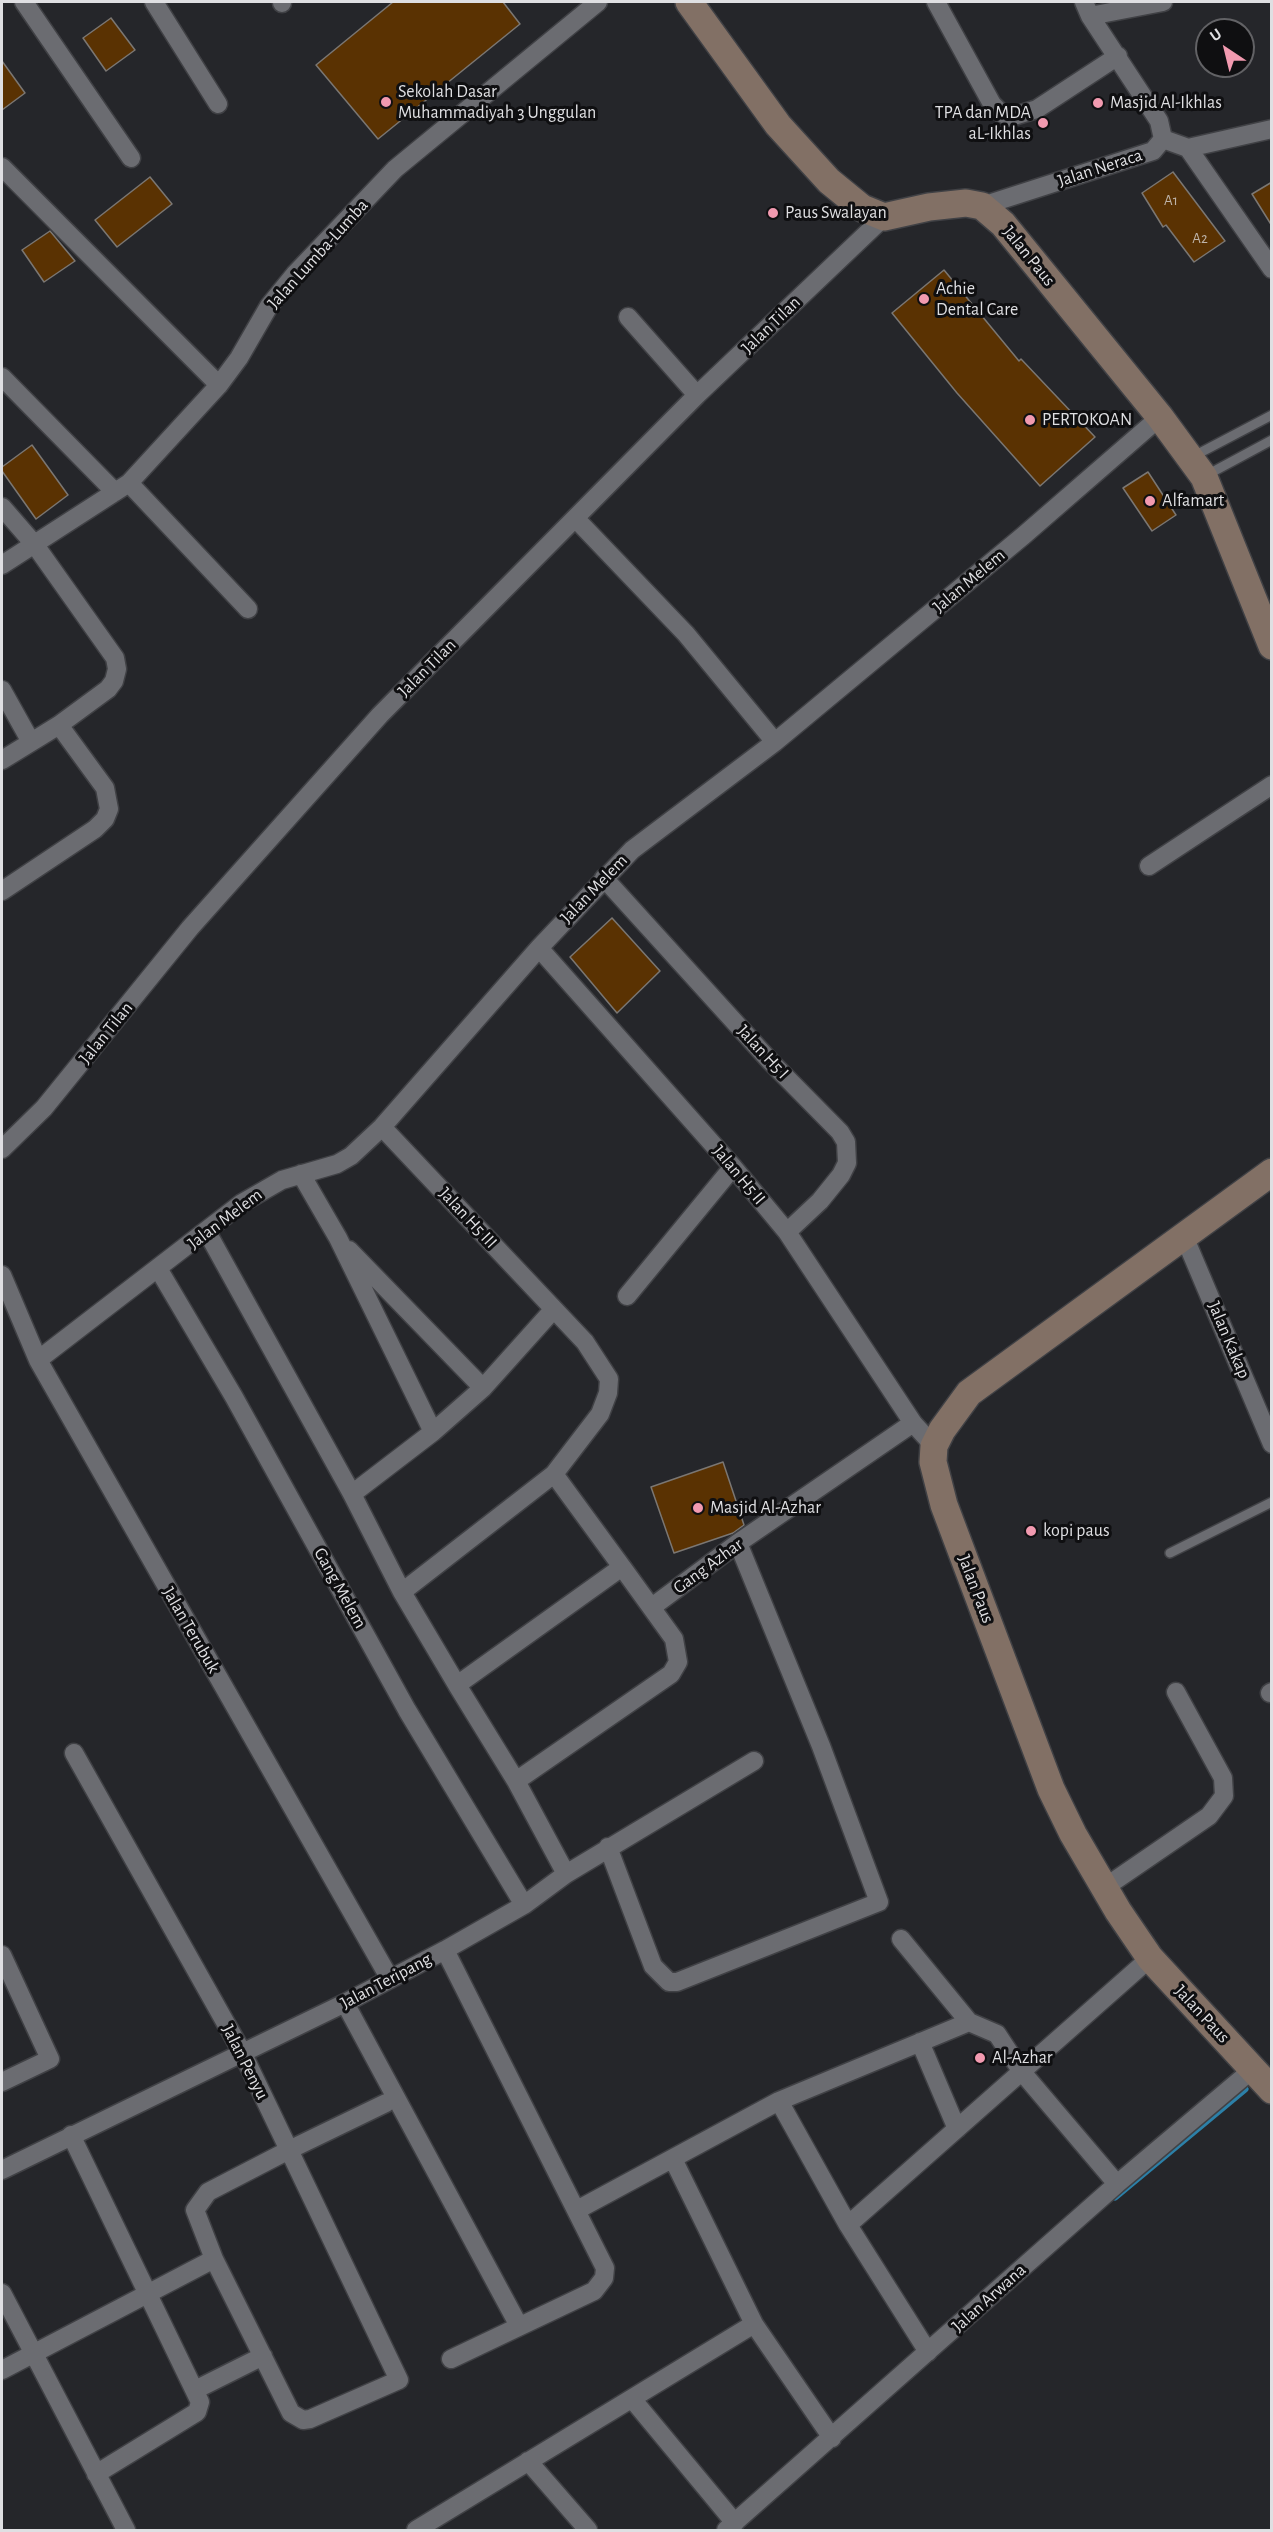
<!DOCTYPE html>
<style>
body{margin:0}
#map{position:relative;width:1273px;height:2532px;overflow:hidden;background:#25262a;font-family:"Alegreya Sans",sans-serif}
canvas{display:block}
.frame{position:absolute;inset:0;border:3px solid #dfdfe2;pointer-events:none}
.north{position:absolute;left:1195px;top:18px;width:60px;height:60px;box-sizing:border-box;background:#0f0f11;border:2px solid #626265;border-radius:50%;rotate:325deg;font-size:16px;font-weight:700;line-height:24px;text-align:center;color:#dfdfe2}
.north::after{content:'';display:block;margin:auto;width:21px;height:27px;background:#f29ab0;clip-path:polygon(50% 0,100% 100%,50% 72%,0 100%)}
</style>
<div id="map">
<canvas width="1273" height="2532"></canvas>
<div class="frame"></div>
<div class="north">U</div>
</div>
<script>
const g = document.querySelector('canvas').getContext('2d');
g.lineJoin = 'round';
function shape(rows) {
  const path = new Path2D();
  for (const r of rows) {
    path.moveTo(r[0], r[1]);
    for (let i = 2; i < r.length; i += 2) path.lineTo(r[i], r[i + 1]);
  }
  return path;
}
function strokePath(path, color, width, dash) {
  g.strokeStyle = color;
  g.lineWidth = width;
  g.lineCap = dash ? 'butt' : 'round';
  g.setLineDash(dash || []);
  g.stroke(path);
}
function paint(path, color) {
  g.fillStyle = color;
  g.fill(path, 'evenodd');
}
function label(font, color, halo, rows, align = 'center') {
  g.font = font + ' "Alegreya Sans",sans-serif';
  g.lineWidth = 6;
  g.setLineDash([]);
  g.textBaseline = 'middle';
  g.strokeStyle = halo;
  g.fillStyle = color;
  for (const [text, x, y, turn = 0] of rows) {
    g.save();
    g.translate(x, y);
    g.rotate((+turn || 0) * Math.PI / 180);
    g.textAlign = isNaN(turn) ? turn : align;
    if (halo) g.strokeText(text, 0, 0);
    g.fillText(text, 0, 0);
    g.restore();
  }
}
const stream = shape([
 [1115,2197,1245,2089]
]);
const building = shape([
 [393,2,503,2,520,24,378,139,316,65,393,2],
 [111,18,135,50,106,71,83,38,111,18],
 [2,61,25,93,2,110,2,61],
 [1173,172,1225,241,1194,262,1166,225,1163,227,1142,193,1173,172],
 [150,177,172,204,117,247,95,220,150,177],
 [1272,182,1272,226,1252,194,1272,182],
 [50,231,75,261,44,282,22,250,50,231],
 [944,270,1019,361,1021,359,1095,437,1040,486,957,393,892,313,944,270],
 [32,445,68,495,36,519,2,471,2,467,32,445],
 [1148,472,1176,515,1152,531,1123,488,1148,472],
 [612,918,660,971,617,1013,570,957,612,918],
 [723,1462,744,1525,733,1533,674,1553,651,1487,723,1462]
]);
const lane = shape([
 [1192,457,1272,415],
 [1205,476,1272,440],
 [1170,1553,1272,1502]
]);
const street = shape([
 [24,2,131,158],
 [154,2,218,104],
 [282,2,282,3],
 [936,2,992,104,1001,113,1011,117,1037,109,1118,56],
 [1090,16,1163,2],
 [1163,139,1188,148,1272,129],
 [1188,148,1272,269],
 [2,167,219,385],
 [982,206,1153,151,1163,139,1159,121,1090,16,1084,2],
 [628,317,697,395],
 [2,377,115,492],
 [129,483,248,609],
 [2,507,35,545,115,658,117,669,114,681,108,689,59,725,2,760],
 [576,519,686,634,775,742],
 [2,565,129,483,219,385,239,358,269,306,295,274,395,169,598,2],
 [2,690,31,742],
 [1149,866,1272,785],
 [604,878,770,1061,840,1132,846,1142,847,1163,841,1175,820,1201,787,1232],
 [2,891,95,829,105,819,109,809,105,788,59,725],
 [539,948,733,1167,787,1232,913,1423,934,1446],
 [382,1127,585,1342,609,1379,608,1393,600,1414,554,1474,402,1592],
 [2,1149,44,1108,190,928,380,715,697,395,884,217],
 [301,1174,338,1238,433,1432],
 [207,1232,352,1494,402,1592,457,1685,622,1567,674,1639,678,1662,671,1674,516,1781,566,1874],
 [1184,1236,1272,1444],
 [349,1250,483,1388],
 [159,1270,234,1397,407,1710,524,1905],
 [2,1275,38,1360,390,1979],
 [627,1296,733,1167],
 [38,1360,242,1203,282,1180,337,1164,351,1156,382,1127,539,948,632,850,775,742,1023,536,1160,417],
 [554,1474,622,1567],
 [352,1494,433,1432,483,1388,553,1310],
 [652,1607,738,1543,913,1423],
 [457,1685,516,1781],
 [1270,1693,1272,1692],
 [74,1753,242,2052,289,2150,399,2380,310,2419,303,2420,291,2413,214,2259,195,2210,208,2192,289,2150,386,2103],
 [608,1847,653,1966,669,1982,677,1982,879,1902,821,1746,738,1543],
 [1104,1888,1209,1816,1224,1796,1223,1778,1176,1692],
 [901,1939,969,2022],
 [445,1950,605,2268,604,2278,594,2291,451,2359],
 [2,1955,50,2059,2,2082],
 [345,2003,519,2326],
 [920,2042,957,2129],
 [779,2101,848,2225,1150,1958],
 [71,2135,200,2402,197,2412,96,2474],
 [673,2159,754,2324,832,2438],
 [2,2170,345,2003,445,1950,524,1905,566,1874,754,1761],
 [577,2210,779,2101,969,2022,997,2034,1022,2072,1117,2184],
 [848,2225,928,2352],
 [2,2293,126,2530],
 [2,2370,214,2259],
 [195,2390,263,2356],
 [633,2400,735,2523],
 [528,2461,588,2530],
 [416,2530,754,2324],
 [726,2530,1117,2184,1253,2069]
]);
const secondary = shape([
 [689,2,778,125,829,181,862,208,884,217,929,207,966,203,982,206,1003,224,1160,417,1204,477,1272,646],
 [1272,1172,969,1393,942,1430,934,1446,933,1462,944,1505,1051,1789,1073,1834,1118,1911,1150,1958,1272,2090]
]);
const markers = [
 [386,102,6,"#f29ab0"],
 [1098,103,6,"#f29ab0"],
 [1043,123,6,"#f29ab0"],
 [773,213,6,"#f29ab0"],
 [924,299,6,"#f29ab0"],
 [1030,420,6,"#f29ab0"],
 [1150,501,6,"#f29ab0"],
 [698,1508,6,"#f29ab0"],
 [1031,1531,6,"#f29ab0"],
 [980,2058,6,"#f29ab0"]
];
const numberNames = [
 ["A1",1171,200],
 ["A2",1200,238]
];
const poiNames = [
 ["Sekolah Dasar",398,92],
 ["Muhammadiyah 3 Unggulan",398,113],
 ["Masjid Al-Ikhlas",1110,103],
 ["TPA dan MDA",1031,113,"right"],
 ["aL-Ikhlas",1031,134,"right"],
 ["Paus Swalayan",785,213],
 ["Achie",936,289],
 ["Dental Care",936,310],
 ["PERTOKOAN",1042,420],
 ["Alfamart",1162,501],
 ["Masjid Al-Azhar",710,1508],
 ["kopi paus",1043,1531],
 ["Al-Azhar",992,2058]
];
const streetNames = [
 ["Jalan Neraca",1100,168,-18],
 ["Jalan Lumba-Lumba",318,254,-48],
 ["Jalan Paus",1029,256,51],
 ["Jalan Tilan",771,325,-44],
 ["Jalan Melem",969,581,-40],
 ["Jalan Tilan",427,668,-45],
 ["Jalan Melem",594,889,-46],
 ["Jalan Tilan",106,1033,-51],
 ["Jalan H5 I",763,1052,47],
 ["Jalan H5 II",739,1175,50],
 ["Jalan H5 III",468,1218,47],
 ["Jalan Melem",225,1219,-37],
 ["Jalan Kakap",1229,1340,67],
 ["Gang Azhar",708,1566,-36],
 ["Gang Melem",340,1588,61],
 ["Jalan Paus",976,1589,69],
 ["Jalan Terubuk",191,1630,60],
 ["Jalan Teripang",386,1981,-28],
 ["Jalan Paus",1202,2014,47],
 ["Jalan Penyu",245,2062,63],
 ["Jalan Arwana",989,2298,-42]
];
strokePath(stream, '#2c80a8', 7);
paint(building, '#5a3202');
strokePath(building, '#7b7773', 1.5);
strokePath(lane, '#404145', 12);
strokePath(street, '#404145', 21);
strokePath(secondary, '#404145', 30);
strokePath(lane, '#6b6c71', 9);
strokePath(street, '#6b6c71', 18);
strokePath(secondary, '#827065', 27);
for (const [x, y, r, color] of markers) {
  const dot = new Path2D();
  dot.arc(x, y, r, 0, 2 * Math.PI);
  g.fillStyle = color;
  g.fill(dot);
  strokePath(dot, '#0f0f11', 2);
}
label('15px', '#beb4aa', null, numberNames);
label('18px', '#dfdfe2', '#0f0f11', poiNames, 'left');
label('18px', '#dfdfe2', '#0f0f11', streetNames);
</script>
